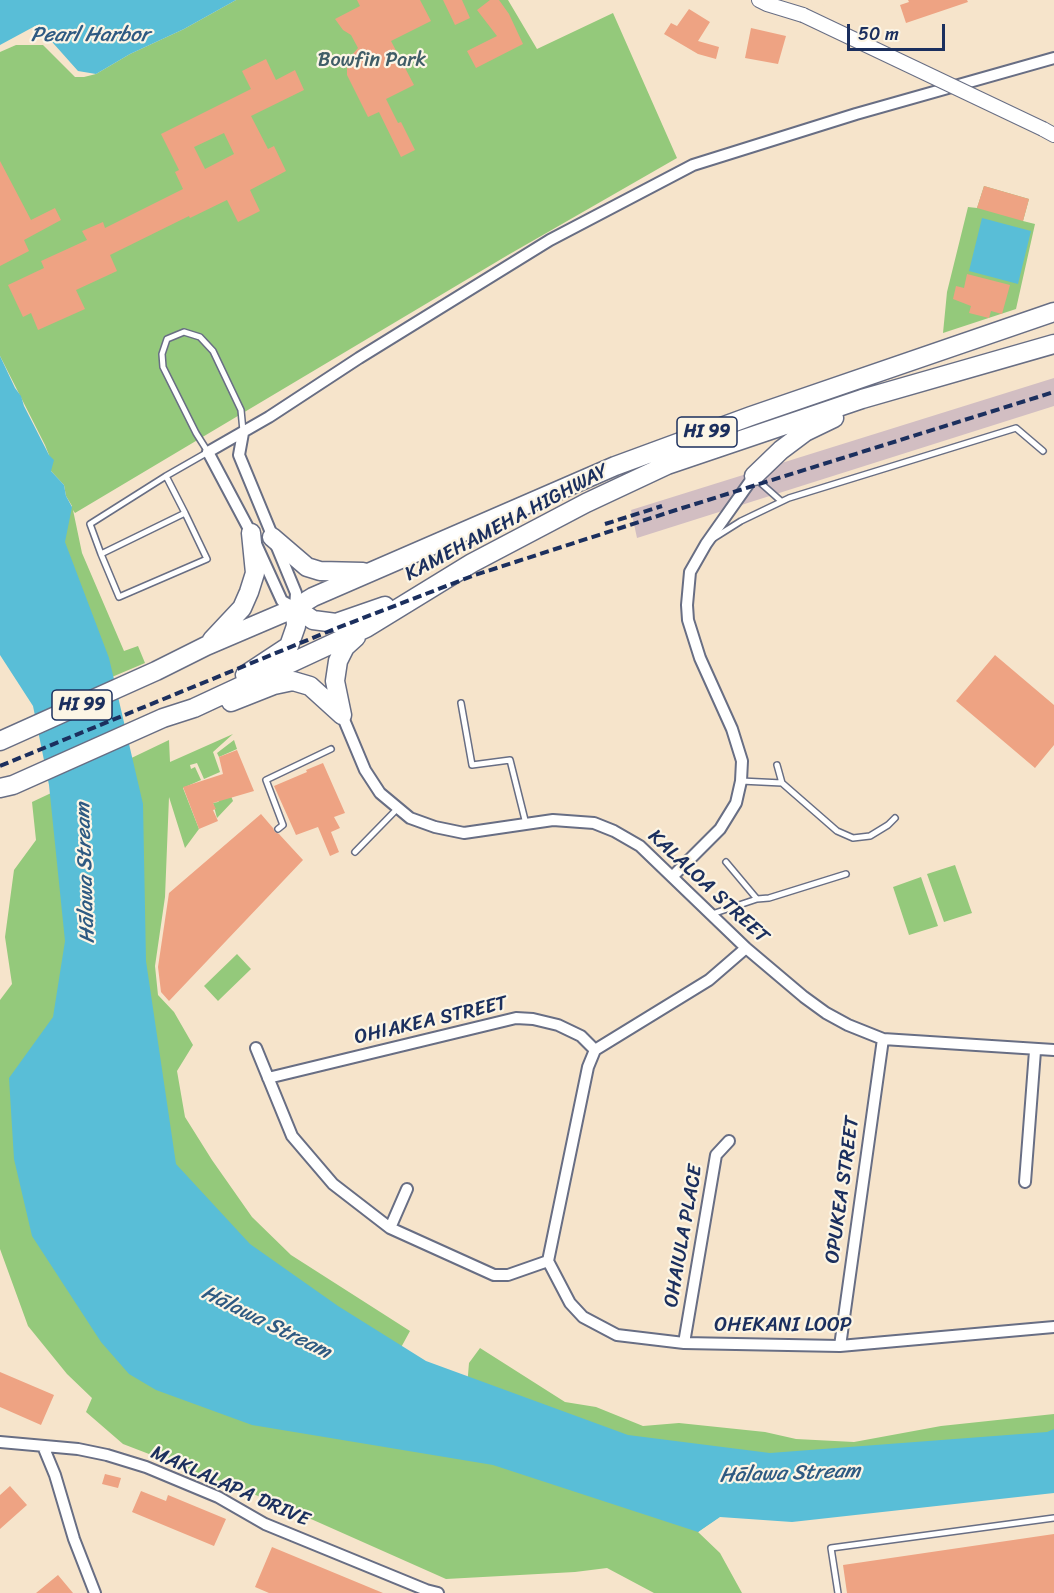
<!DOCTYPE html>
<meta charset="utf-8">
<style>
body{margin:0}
#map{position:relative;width:1054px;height:1593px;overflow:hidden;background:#f6e4cb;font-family:Sriracha,sans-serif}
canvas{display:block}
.scale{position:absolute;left:847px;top:24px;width:98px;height:27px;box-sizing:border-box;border:3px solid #1b2f5e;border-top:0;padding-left:8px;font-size:18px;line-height:21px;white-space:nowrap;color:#1b2f5e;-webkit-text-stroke:4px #fcf5e5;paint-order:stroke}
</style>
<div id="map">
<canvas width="1054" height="1593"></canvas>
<div class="scale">50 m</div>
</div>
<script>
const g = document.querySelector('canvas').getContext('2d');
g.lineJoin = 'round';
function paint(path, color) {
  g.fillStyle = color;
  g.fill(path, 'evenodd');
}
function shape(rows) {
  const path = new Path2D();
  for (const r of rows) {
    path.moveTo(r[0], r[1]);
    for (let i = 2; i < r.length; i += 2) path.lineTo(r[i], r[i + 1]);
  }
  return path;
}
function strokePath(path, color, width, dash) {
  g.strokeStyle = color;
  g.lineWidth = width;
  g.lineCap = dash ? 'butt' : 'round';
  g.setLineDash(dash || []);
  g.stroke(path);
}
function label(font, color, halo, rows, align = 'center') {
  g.font = font + ' Sriracha,sans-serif';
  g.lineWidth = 4.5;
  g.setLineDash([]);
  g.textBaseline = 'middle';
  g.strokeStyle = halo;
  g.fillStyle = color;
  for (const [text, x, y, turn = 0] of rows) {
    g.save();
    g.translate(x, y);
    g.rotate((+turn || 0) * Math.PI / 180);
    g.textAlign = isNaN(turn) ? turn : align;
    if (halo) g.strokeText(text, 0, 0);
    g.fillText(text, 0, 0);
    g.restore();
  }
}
const industrial = shape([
 [1054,378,1054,406,637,538,631,510]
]);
const green = shape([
 [236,0,508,0,537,49,613,13,677,158,508,255,75,513,73,510,82,553,124,651,138,646,145,663,93,685,55,542,72,506,66,496,64,485,51,471,49,455,45,445,0,356,0,49,15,42,44,42,96,74,130,54,184,29],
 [984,186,1029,199,1023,221,1035,224,1016,309,943,333,947,292,968,207,977,208],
 [233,734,213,752,220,772,204,779,197,763,190,765,191,769,195,767,201,780,183,788,199,829,185,848,169,797,165,897,155,966,158,995,174,1012,193,1045,177,1071,185,1117,212,1160,252,1217,291,1255,410,1331,398,1353,187,1228,125,1003,121,763,169,740,170,762],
 [234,740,237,749,219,757,217,753],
 [81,779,85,827,37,1172,719,1517,698,1532,720,1553,742,1593,654,1593,607,1568,575,1572,446,1579,266,1499,123,1444,86,1412,92,1398,67,1374,28,1326,0,1249,0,1000,12,984,5,937,14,870,36,840,32,802],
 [229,791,233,801,217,818,213,803,218,802],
 [955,865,972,913,944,922,927,874],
 [921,877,938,926,909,935,893,887],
 [237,954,251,969,218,1001,204,986],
 [480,1348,565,1402,596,1407,643,1426,679,1423,765,1432,796,1439,854,1442,941,1426,1054,1414,1054,1446,707,1476,467,1387,469,1363]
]);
const water = shape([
 [0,0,236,0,184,29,130,54,96,74,77,74,44,42,15,42,0,49],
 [982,218,1031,231,1018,284,969,271],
 [0,356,15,388,21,396,24,406,49,455,54,460,51,471,64,485,66,496,72,507,65,542,109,658,143,804,146,961,176,1164,250,1244,338,1306,426,1361,628,1435,770,1453,1047,1432,1054,1429,1054,1493,792,1522,720,1517,698,1532,493,1465,252,1425,156,1390,129,1374,101,1342,32,1236,14,1159,9,1078,53,1017,65,941,49,785,33,706,0,655]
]);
const pier = shape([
 [747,0,813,0,828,8,789,11,755,4],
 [37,25,78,71,96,74,84,77,75,77,43,45,16,45,0,52,0,45]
]);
const building = shape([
 [357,0,420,0,431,21,391,41,414,85,386,99,398,123,401,122,415,150,401,157,379,112,368,117,347,75,347,61,358,48,351,35,343,30,335,19,360,6],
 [443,0,462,0,470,18,455,25],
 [490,0,499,0,509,14,523,44,476,68,467,51,497,36,477,10],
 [908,0,967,0,968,2,906,23,900,5,909,2],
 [689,9,710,22,698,41,719,47,716,59,698,54,664,34,671,23,677,26],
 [751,28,786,36,778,64,745,58],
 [266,59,276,80,295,70,304,90,251,116,268,149,274,146,286,171,250,190,260,211,238,222,227,200,190,218,189,216,110,255,117,271,76,290,85,309,38,330,31,313,23,317,8,285,44,268,41,261,87,240,82,231,103,222,105,228,183,189,175,172,179,170,161,134,251,89,242,71],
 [224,133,234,154,205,169,194,147],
 [0,161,31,220,55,208,61,220,24,240,29,251,0,266],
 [984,186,1029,199,1023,221,977,208],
 [967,274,1010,285,1002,314,991,311,989,318,969,313,971,306,953,299,956,286,964,288],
 [995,655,1054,705,1054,745,1035,768,956,701],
 [237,750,254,791,213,803,216,809,213,810,218,821,199,829,183,787,223,774,219,757],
 [323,763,345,813,334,817,340,828,331,832,339,852,330,856,318,827,296,835,274,786,307,772,306,770],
 [261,814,273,828,275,832,279,834,303,860,169,1001,161,992,158,967,169,893],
 [0,1372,54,1395,41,1425,0,1407],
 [105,1474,121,1478,118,1488,102,1484],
 [10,1486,27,1505,0,1529,0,1495],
 [141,1491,166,1501,168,1495,226,1519,214,1546,132,1512],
 [1054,1534,1054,1593,847,1593,843,1565],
 [272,1547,383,1593,269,1593,255,1587],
 [58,1575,73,1593,36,1593]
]);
const service = shape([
 [166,476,185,513,101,554,90,524,166,476,208,452,196,433,163,367,162,354,167,339,184,332,200,337,213,351,241,410,243,431],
 [755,478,781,501],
 [714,538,741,521,789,498,1016,428,1043,451],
 [101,554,119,597,207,559,185,513],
 [461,703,472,765,510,760,526,824],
 [777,765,782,783],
 [741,781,782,783,837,831,853,838,870,836,888,825,895,818],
 [278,829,283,825,266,780,331,749],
 [355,852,397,809],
 [757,899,769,898,846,874],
 [712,914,757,899,726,862],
 [838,1593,831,1548,1054,1518]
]);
const minor = shape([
 [243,433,239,455,296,593,295,608,282,601,251,533,208,452,269,417,359,358,550,240,693,165,856,114,1054,58],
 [342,715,365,770,380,793,410,818,435,827,464,833,553,820,594,823,614,831,640,846,746,948,804,997,826,1013,848,1025,883,1039,1054,1050],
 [673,876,720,829,736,803,741,781,742,761,732,729,700,658,688,620,687,605,690,572,706,544,754,476],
 [256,1048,292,1136,333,1184,390,1228,494,1275,508,1275,548,1261,570,1303,583,1317,617,1335,684,1343,840,1346,1054,1327],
 [268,1078,516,1018,533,1019,558,1025,581,1036,595,1050],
 [1025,1182,1035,1051],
 [390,1228,407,1189],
 [548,1261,588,1067,595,1050,709,980,746,948],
 [684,1343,716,1155,729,1141],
 [840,1346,883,1039],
 [0,1442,78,1449,107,1455,146,1467,218,1497,265,1524,426,1590,438,1593],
 [43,1446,55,1475,74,1539,95,1593]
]);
const tertiary = shape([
 [759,0,767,4,803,15],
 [1043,129,1054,135]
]);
const primary = shape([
 [754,476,781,450,805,432,834,418],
 [272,537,307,567,320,571,363,572],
 [295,608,313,620,336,623,385,606],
 [212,640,242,608,249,592,255,573,251,533],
 [245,675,289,646,296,626,295,608],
 [231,702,274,685,293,681,310,686,342,715],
 [342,715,335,681,338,661,345,647,356,637],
 [0,741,156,671,206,646,295,608,313,597,615,466,751,416,1054,312],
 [0,788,13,785,163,718,194,708,366,628,472,563,586,503,667,465,862,399,1054,344]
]);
const rail = shape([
 [605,524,662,506],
 [0,766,337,628,475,575,676,510,1054,392]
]);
const tertiaryBridge = shape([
 [803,15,1043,129]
]);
const shields = [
 [707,432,60],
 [82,705,60]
];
const shieldNames = [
 ["HI 99",707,432],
 ["HI 99",82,705]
];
const parkNames = [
 ["Bowfin Park",372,61]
];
const streetNames = [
 ["KAMEHAMEHA HIGHWAY",507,523,-28],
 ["KALALOA STREET",708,887,43],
 ["OHIAKEA STREET",431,1021,-13],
 ["OPUKEA STREET",843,1190,-82],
 ["OHAIULA PLACE",684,1236,-80],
 ["OHEKANI LOOP",783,1326],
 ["MAKLALAPA DRIVE",230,1487,24]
];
const waterNames = [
 ["Pearl Harbor",90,36],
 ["Hālawa Stream",86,873,-92],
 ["Hālawa Stream",266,1323,26],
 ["Hālawa Stream",790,1474,-2]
];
paint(industrial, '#d2bec2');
paint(green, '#94c97b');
paint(water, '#59bed7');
paint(pier, '#f6e4cb');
paint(building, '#eea383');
strokePath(service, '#686e84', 8);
strokePath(minor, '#686e84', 14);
strokePath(tertiary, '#686e84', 16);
strokePath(primary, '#686e84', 21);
strokePath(service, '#fff', 5);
strokePath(minor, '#fff', 10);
strokePath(tertiary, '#fff', 14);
strokePath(primary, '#fff', 18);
strokePath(rail, '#1b2f5e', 4, [9, 4.5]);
strokePath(tertiaryBridge, '#686e84', 16, []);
strokePath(tertiaryBridge, '#fff', 14);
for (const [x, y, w] of shields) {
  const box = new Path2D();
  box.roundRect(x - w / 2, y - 15, w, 30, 4.5);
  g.fillStyle = '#fcf5e5';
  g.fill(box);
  strokePath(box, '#1b2f5e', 1.5);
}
label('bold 18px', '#1b2f5e', null, shieldNames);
label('20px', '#3f5d67', '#fcf5e5', parkNames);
label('20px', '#1b2f5e', '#fcf5e5', streetNames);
label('italic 21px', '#2e5a82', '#fcf5e5', waterNames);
</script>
